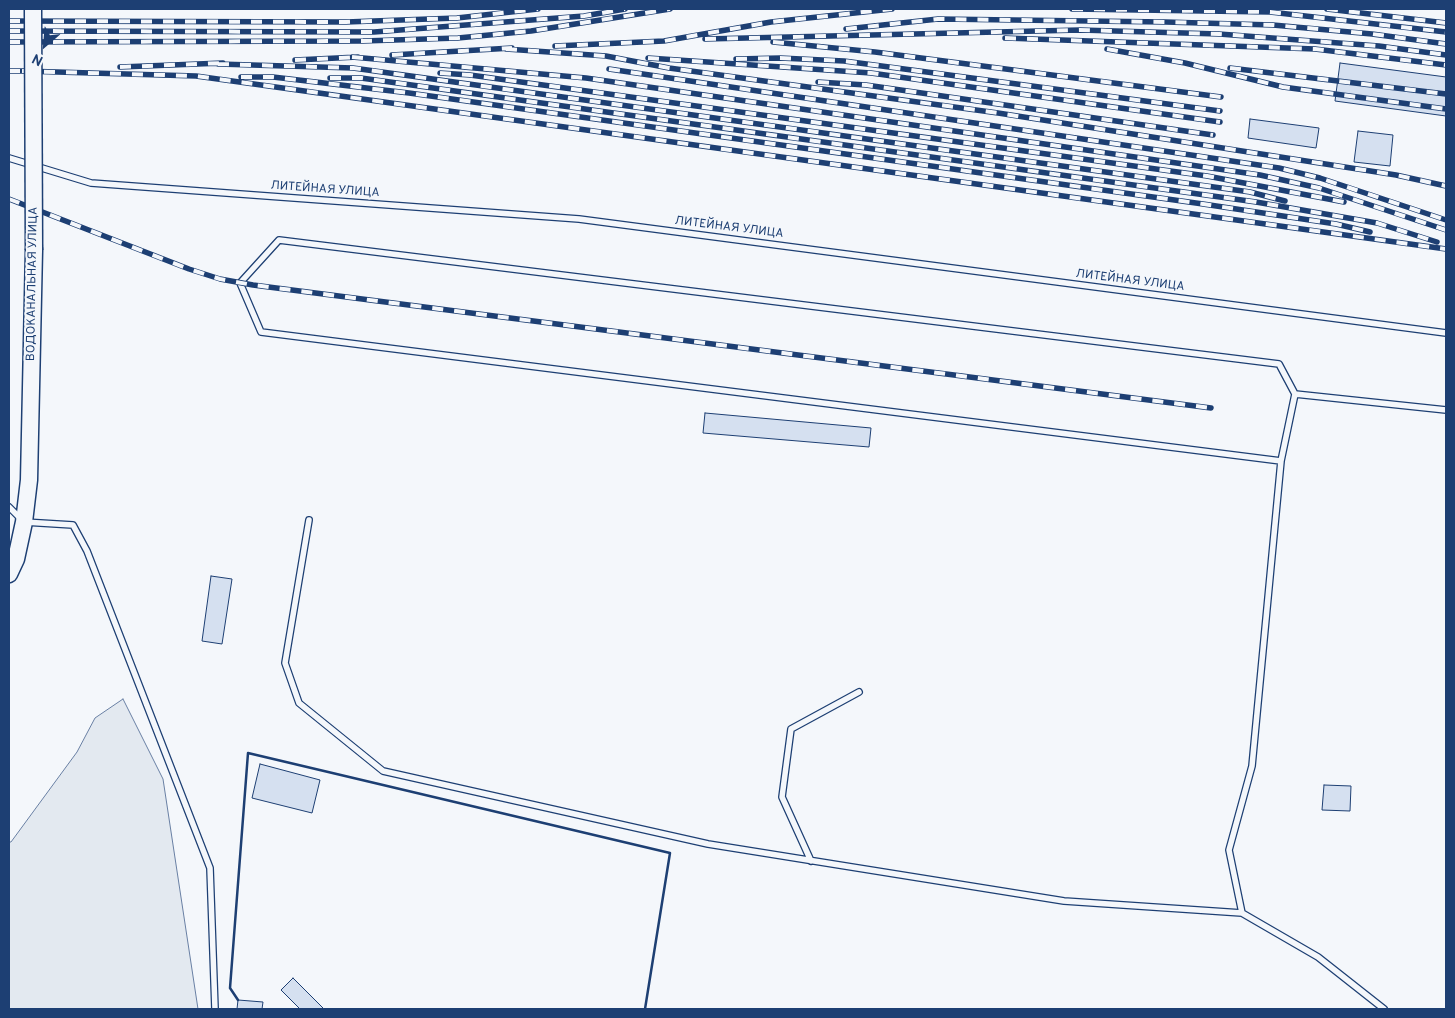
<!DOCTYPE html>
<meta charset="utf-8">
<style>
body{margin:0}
#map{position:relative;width:1455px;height:1018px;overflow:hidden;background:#f4f7fb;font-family:Overpass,sans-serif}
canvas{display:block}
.frame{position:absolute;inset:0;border:10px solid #1d3f73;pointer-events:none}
.north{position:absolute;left:20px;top:20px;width:50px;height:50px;-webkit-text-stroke:4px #f4f7fb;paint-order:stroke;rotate:207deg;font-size:14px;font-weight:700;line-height:20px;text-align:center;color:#1d3f73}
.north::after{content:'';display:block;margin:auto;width:18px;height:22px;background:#1d3f73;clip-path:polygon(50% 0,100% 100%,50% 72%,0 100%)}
</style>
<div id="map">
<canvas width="1455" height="1018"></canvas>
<div class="frame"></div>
<div class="north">N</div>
</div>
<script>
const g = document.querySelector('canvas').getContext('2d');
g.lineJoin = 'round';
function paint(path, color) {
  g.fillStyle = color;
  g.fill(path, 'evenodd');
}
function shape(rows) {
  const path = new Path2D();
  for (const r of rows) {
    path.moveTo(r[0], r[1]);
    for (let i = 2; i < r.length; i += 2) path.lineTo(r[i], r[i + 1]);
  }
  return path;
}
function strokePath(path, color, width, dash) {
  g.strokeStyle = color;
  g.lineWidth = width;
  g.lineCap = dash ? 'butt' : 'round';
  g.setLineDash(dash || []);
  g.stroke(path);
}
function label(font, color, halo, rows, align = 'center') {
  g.font = font + ' Overpass,sans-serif';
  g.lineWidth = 4;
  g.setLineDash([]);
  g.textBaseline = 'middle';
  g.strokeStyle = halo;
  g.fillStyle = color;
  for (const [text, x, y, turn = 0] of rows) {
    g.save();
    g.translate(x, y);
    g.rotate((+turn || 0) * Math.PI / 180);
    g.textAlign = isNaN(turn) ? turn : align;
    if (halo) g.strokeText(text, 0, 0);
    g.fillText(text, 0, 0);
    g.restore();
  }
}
const green = shape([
 [123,699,163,779,198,1009,9,1009,9,842,11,842,77,752,95,718,123,699]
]);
const building = shape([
 [1340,63,1446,77,1446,116,1335,101,1340,63],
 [1250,119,1319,128,1316,148,1248,138,1250,119],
 [1358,131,1393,135,1390,166,1354,162,1358,131],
 [705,413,871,428,869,447,703,433,705,413],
 [211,576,232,579,222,644,202,641,211,576],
 [260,764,320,780,312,813,252,798,260,764],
 [1324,785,1351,786,1350,811,1322,810,1324,785],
 [293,978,324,1009,300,1009,281,990,293,978],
 [238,1000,263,1002,262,1009,237,1009,238,1000]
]);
const lane = shape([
 [9,158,91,183,579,219,1446,333],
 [1295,394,1446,410],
 [9,507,24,522,73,525,87,551,210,868,215,1009],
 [309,520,285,663,299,703,383,771,708,844,1064,901,1242,913,1318,957,1384,1009],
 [811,861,782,797,791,729,859,692],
 [1242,913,1229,850,1252,766,1281,461,1295,394,1279,364,279,240,240,283,261,332,1281,461]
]);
const secondary = shape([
 [9,574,16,559,24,522,29,480,34,250]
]);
const rail = shape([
 [1072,9,1270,12,1446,32],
 [1327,9,1446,23],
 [9,21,346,22,457,18,538,9],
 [846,29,938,19,1165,22,1273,25,1372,34,1446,44],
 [9,31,374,32,584,16,625,9],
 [1005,38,1315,49,1446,65],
 [705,39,1080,30,1219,34,1379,46,1446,55],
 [9,42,363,41,458,38,531,31,670,9],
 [773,42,875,52,1221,97],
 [555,46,664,41,771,22,892,9],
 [506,49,606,56,669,68,998,113,1396,175,1446,186],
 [1107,49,1185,63,1283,87,1446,109],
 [392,55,512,48],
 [352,57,586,78,1260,175,1319,188,1446,230],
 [648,58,871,73,1220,122],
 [736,59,780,58,844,61,1220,111],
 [295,60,358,57],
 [218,64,353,68,1250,192,1285,201],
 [120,67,223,63],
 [1230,68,1446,94],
 [609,69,1279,168,1320,178,1446,220],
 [9,71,28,71],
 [22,71,196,76,1446,249],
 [440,73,470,75,1207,176,1344,202],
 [241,77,273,77,409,93,1203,204,1336,224,1370,232],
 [330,78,361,78,1256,202,1377,223,1437,242],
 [818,82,866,85,1213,135],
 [9,199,189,269,220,279,253,285,1211,408]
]);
const secondaryBridge = shape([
 [33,9,34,250]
]);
const wall = shape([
 [238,1000,230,988,248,753,670,853,645,1009]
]);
const streetNames = [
 ["ЛИТЕЙНАЯ УЛИЦА",325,190,4],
 ["ЛИТЕЙНАЯ УЛИЦА",729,228,7],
 ["ЛИТЕЙНАЯ УЛИЦА",1130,281,7],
 ["ВОДОКАНАЛЬНАЯ УЛИЦА",33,284,-89]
];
paint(green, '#e3e9f0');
strokePath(green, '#687fa3', 1);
paint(building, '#d5e0f0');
strokePath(building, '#1d3f73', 1);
strokePath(lane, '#1d3f73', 8);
strokePath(secondary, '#1d3f73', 19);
strokePath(lane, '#f4f7fb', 5.5);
strokePath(secondary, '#f4f7fb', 16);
strokePath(rail, '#1d3f73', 5.5);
strokePath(rail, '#f4f7fb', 4, [11]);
strokePath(secondaryBridge, '#1d3f73', 19, []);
strokePath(secondaryBridge, '#f4f7fb', 16);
strokePath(wall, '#1d3f73', 2.5);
label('12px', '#1d3f73', '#f4f7fb', streetNames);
</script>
